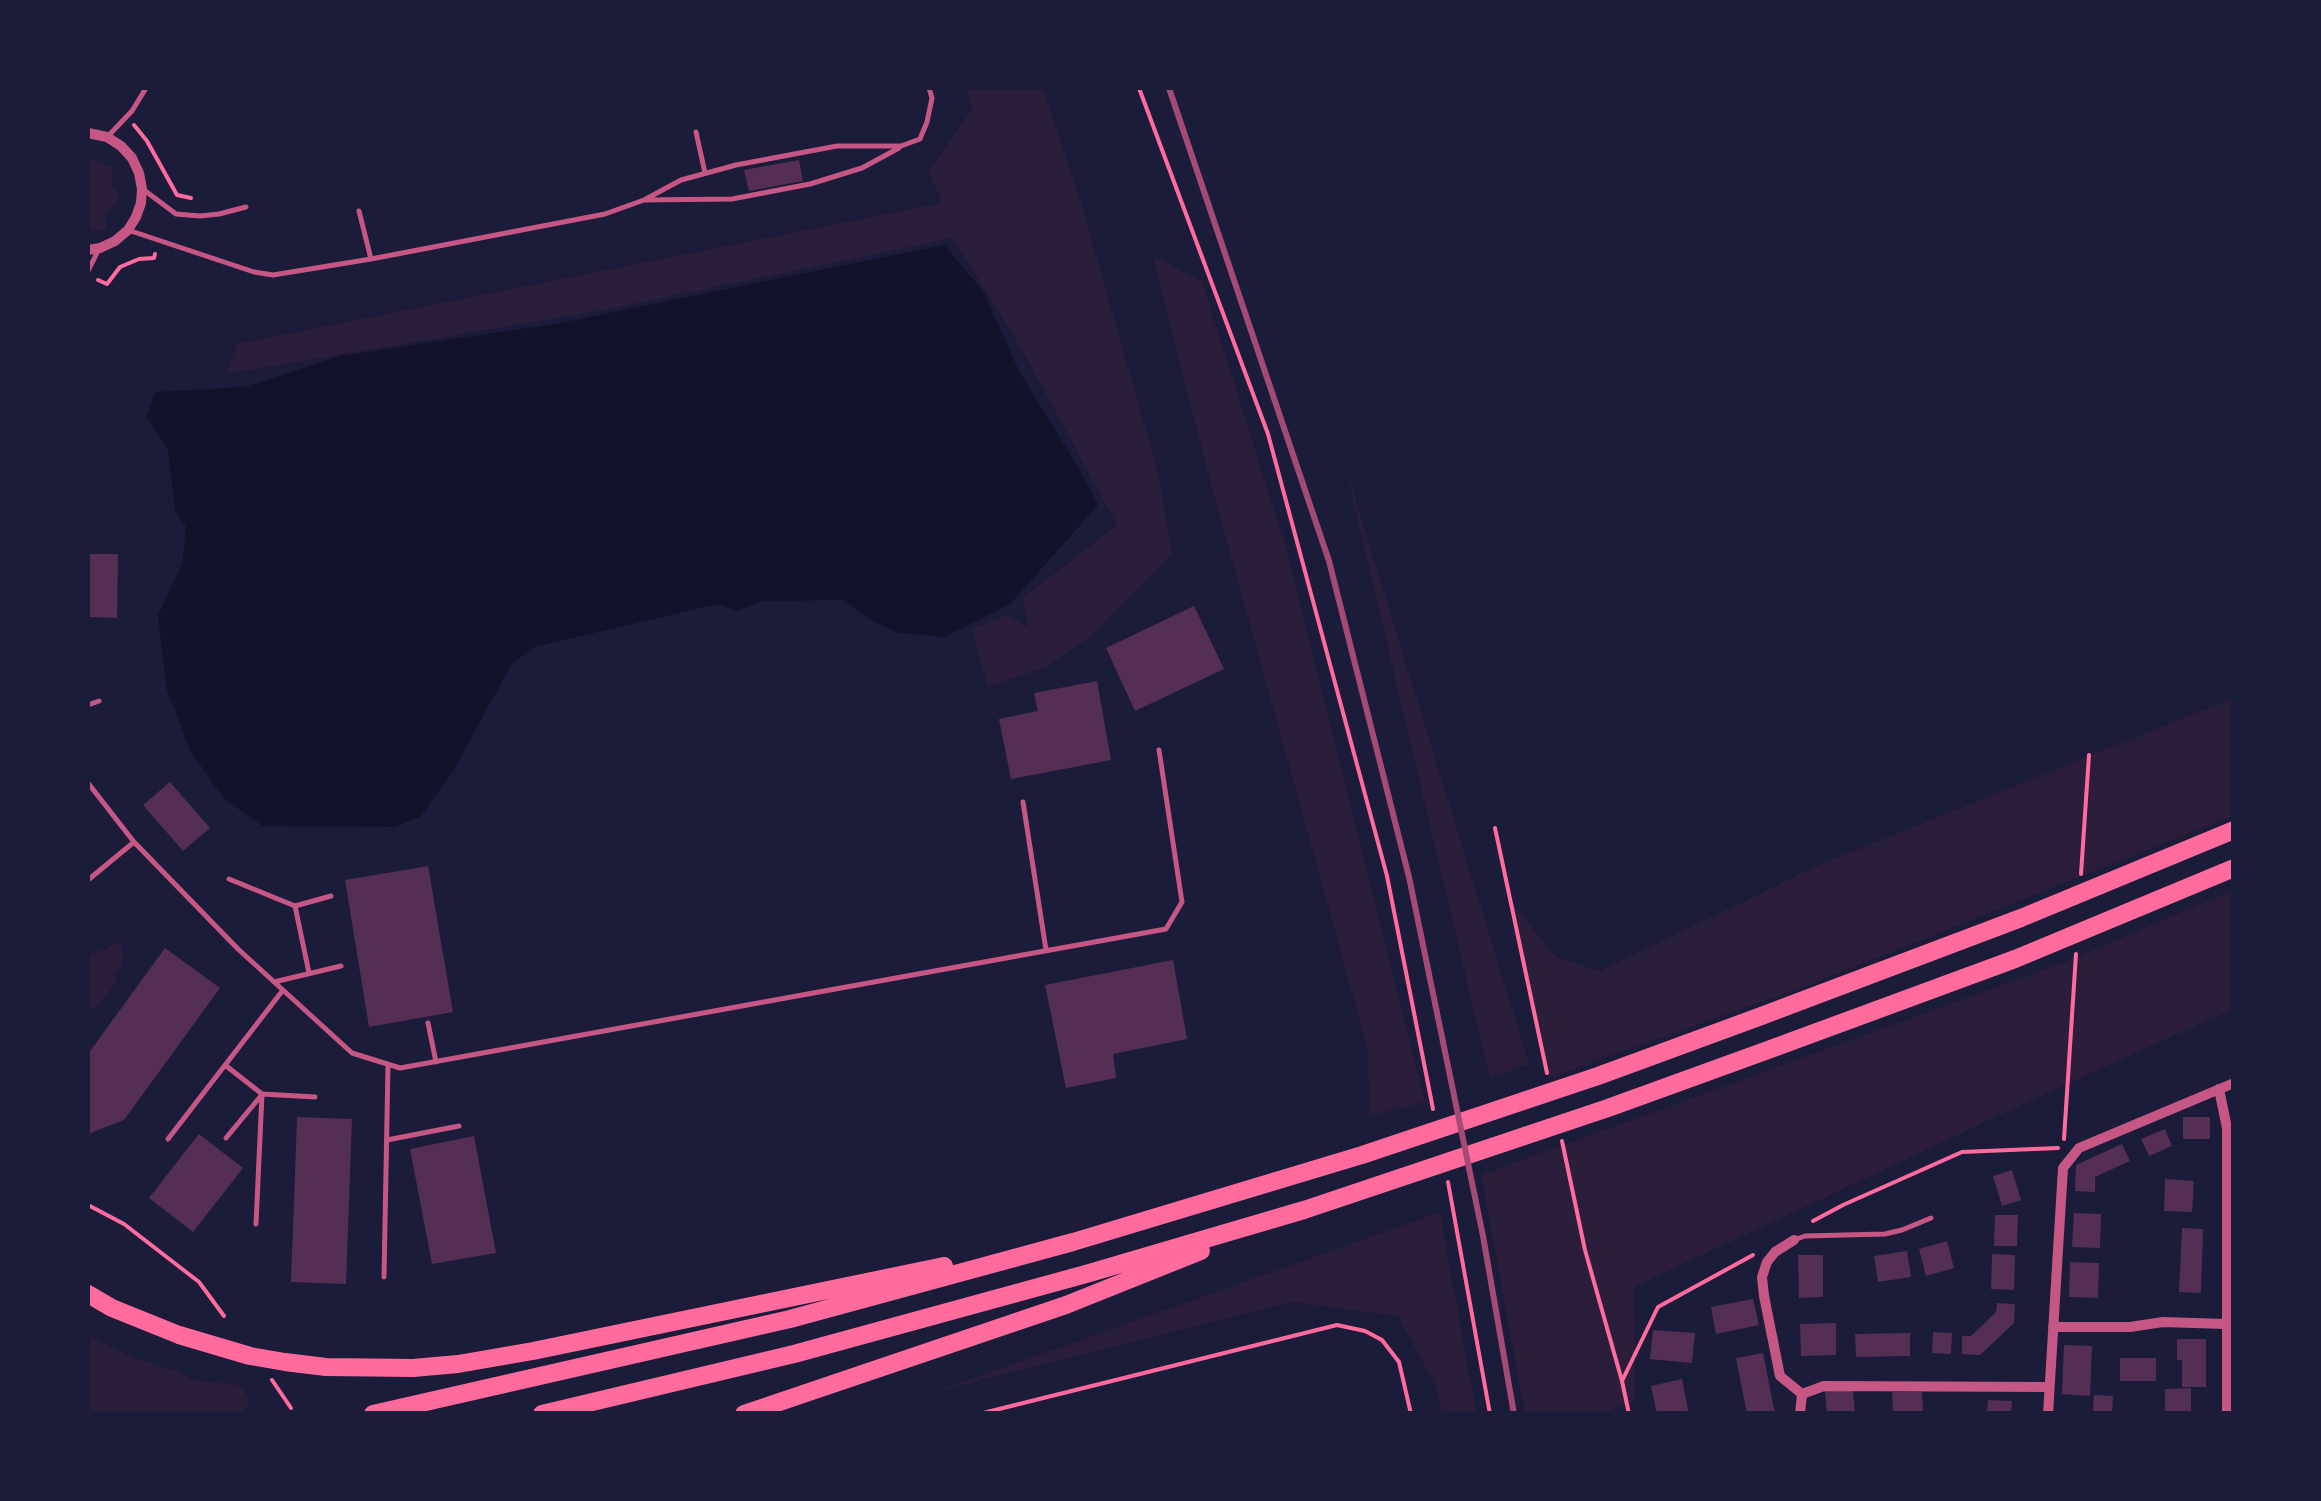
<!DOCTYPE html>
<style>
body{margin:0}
#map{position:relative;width:2321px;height:1501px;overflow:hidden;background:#1b1b3a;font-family:Raleway,sans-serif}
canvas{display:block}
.frame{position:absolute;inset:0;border:90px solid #1b1b3a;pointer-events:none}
</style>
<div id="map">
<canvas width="2321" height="1501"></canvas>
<div class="frame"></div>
</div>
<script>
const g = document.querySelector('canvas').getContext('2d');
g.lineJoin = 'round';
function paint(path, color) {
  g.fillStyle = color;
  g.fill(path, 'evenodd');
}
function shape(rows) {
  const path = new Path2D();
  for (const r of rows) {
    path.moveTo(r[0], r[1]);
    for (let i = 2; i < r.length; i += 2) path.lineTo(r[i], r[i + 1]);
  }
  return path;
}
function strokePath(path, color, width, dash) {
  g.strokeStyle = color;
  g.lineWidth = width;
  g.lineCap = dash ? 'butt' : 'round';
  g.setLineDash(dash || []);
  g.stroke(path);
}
const green = shape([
 [966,88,1043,88,1080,200,1158,472,1172,554,1092,635,1048,666,988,687,972,629,1006,615,1028,627,1023,598,1117,525,1024,353,953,238,598,311,226,374,237,344,942,203,929,171,972,109],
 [88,158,112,167,112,186,120,197,105,217,107,229,88,231],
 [1153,256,1202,281,1285,545,1425,1102,1369,1116,1368,1050,1209,477],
 [1344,462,1529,1064,1490,1079],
 [2233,698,2233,816,1811,984,1549,1078,1511,901,1556,957,1600,971,1819,865],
 [2233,890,2233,1009,2058,1088,1634,1287,1635,1401,1614,1407,1614,1413,1525,1413,1481,1175,2065,962],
 [113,943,120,944,124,954,121,967,115,974,116,983,102,1001,88,1013,88,955,106,949],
 [1440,1212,1476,1413,1441,1413,1436,1387,1398,1316,1292,1302,932,1393],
 [88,1336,134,1358,176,1371,194,1380,239,1385,248,1396,249,1407,240,1414,88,1413]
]);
const water = shape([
 [944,245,983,291,1019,371,1078,467,1098,505,1010,604,944,637,899,633,872,621,844,600,762,601,737,611,718,604,534,647,511,665,453,771,421,816,395,827,263,826,224,799,190,750,167,690,158,616,182,564,186,527,175,511,168,450,147,417,155,392,245,387,340,356,560,323]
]);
const building = shape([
 [799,160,803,181,749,191,744,170],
 [88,554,118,554,117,618,88,617],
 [1194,606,1224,669,1135,711,1106,648],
 [1097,681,1111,760,1011,779,999,719,1038,711,1034,693],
 [170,782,210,828,183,851,143,805],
 [428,866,453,1012,369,1027,345,880],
 [165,948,220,988,124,1120,88,1134,88,1054],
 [1173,960,1187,1039,1113,1054,1116,1078,1066,1088,1045,985],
 [297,1117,352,1119,346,1284,291,1282],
 [2183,1117,2210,1117,2210,1139,2183,1139],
 [2165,1129,2172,1146,2149,1156,2141,1139],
 [199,1134,243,1168,193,1232,149,1198],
 [474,1136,496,1253,432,1264,410,1149],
 [2122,1144,2130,1161,2095,1177,2095,1192,2075,1191,2076,1165],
 [2012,1170,2021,1200,2002,1206,1993,1176],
 [2165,1179,2194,1181,2192,1212,2164,1211],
 [2074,1213,2101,1214,2100,1248,2072,1247],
 [1995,1215,2018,1215,2017,1246,1994,1246],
 [2182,1228,2203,1229,2201,1293,2179,1292],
 [1947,1241,1954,1268,1926,1276,1919,1249],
 [1907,1251,1911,1277,1878,1282,1874,1256],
 [1992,1254,2015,1255,2014,1290,1991,1289],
 [1798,1255,1823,1255,1823,1297,1799,1298],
 [2070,1262,2099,1263,2098,1298,2069,1297],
 [1753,1299,1759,1325,1716,1334,1711,1307],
 [1997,1303,2015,1304,2014,1323,1980,1355,1962,1354,1962,1336,1971,1336,1996,1312],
 [1836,1323,1836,1355,1801,1356,1800,1324],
 [1653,1330,1695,1333,1692,1363,1650,1359],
 [1933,1332,1952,1333,1951,1354,1932,1353],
 [1910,1333,1910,1356,1856,1357,1855,1334],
 [2177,1339,2206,1339,2206,1387,2182,1387,2182,1360,2177,1360],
 [2064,1345,2092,1346,2090,1396,2062,1394],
 [1763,1353,1775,1414,1747,1414,1736,1358],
 [2120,1358,2156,1358,2156,1381,2120,1381],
 [1682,1379,1689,1414,1657,1414,1651,1386],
 [2191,1388,2191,1414,2165,1414,2165,1389],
 [1853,1389,1855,1414,1827,1414,1825,1391],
 [1892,1392,1922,1392,1923,1414,1893,1414],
 [2094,1395,2113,1396,2112,1414,2093,1414],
 [1988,1400,2012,1401,2011,1414,1987,1414]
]);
const path = shape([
 [1139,88,1268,434,1387,876,1433,1109],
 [134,125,147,141,177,195,191,198],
 [98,280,107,284,120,267,139,259,154,258,155,254],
 [1495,828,1547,1073],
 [2081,874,2089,755],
 [2064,1139,2076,954],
 [1562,1141,1585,1250,1622,1381,1629,1414],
 [1448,1182,1490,1414],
 [88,1205,124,1224,199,1282,224,1316],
 [1813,1221,1843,1205,1962,1152,2058,1148],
 [272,1380,291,1408],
 [1622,1381,1658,1307,1753,1255],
 [979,1414,1337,1325,1365,1331,1382,1340,1399,1362,1411,1414]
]);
const service = shape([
 [696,132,705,173],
 [109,135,132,111,146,88],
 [144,190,176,214,200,216,219,214,246,207],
 [644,200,732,199,810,184,862,168,899,148],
 [359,211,371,259],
 [131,231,254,272,273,275,371,259,605,214,644,200,681,180,736,165,837,146,901,146,920,139,927,122,932,98,929,88],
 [88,271,98,251],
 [88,705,99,701],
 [88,783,134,842,238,949,352,1053,400,1068,1166,929,1182,902,1159,750],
 [1023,802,1046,950],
 [229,879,295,906,331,896],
 [88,880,134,842],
 [295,906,309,973],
 [274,982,341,966],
 [428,1023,436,1062],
 [225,1065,262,1094,315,1097],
 [226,1138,260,1097],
 [168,1139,283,990],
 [387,1140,459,1126],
 [256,1224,262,1094],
 [1794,1240,1805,1236,1885,1234,1902,1230,1931,1218],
 [384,1277,388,1065]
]);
const minor = shape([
 [88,133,107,137,121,146,132,158,139,173,142,189,141,203,136,217,128,230,115,241,100,248,88,250],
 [2219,1089,2227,1128,2227,1414],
 [1794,1240,1775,1252,1767,1262,1762,1277,1764,1296,1780,1376,1802,1394],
 [2053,1327,2130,1327,2163,1322,2225,1324],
 [1802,1394,1824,1386,2049,1387],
 [1800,1414,1802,1394],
 [2048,1414,2063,1168,2079,1148,2234,1083]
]);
const trunk = shape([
 [88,1294,112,1308,179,1335,250,1356,285,1362,326,1367,413,1368,458,1364,533,1351,944,1266],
 [373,1414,790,1319,1073,1242,1362,1155,1598,1076,1756,1018,2021,918,2234,830],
 [542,1414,794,1354,1086,1274,1304,1210,1608,1108,1768,1050,2015,959,2234,868],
 [744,1414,1066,1305,1201,1251]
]);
const rail = shape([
 [1169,88,1329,561,1409,877,1483,1236,1514,1414]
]);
paint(green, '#2a1e3b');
paint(water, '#12122b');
paint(building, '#542f53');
strokePath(path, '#ff6b9d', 4);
strokePath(service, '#c65784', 5);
strokePath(minor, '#c65784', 10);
strokePath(trunk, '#ff6b9d', 18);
strokePath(rail, '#a44b75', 6);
</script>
